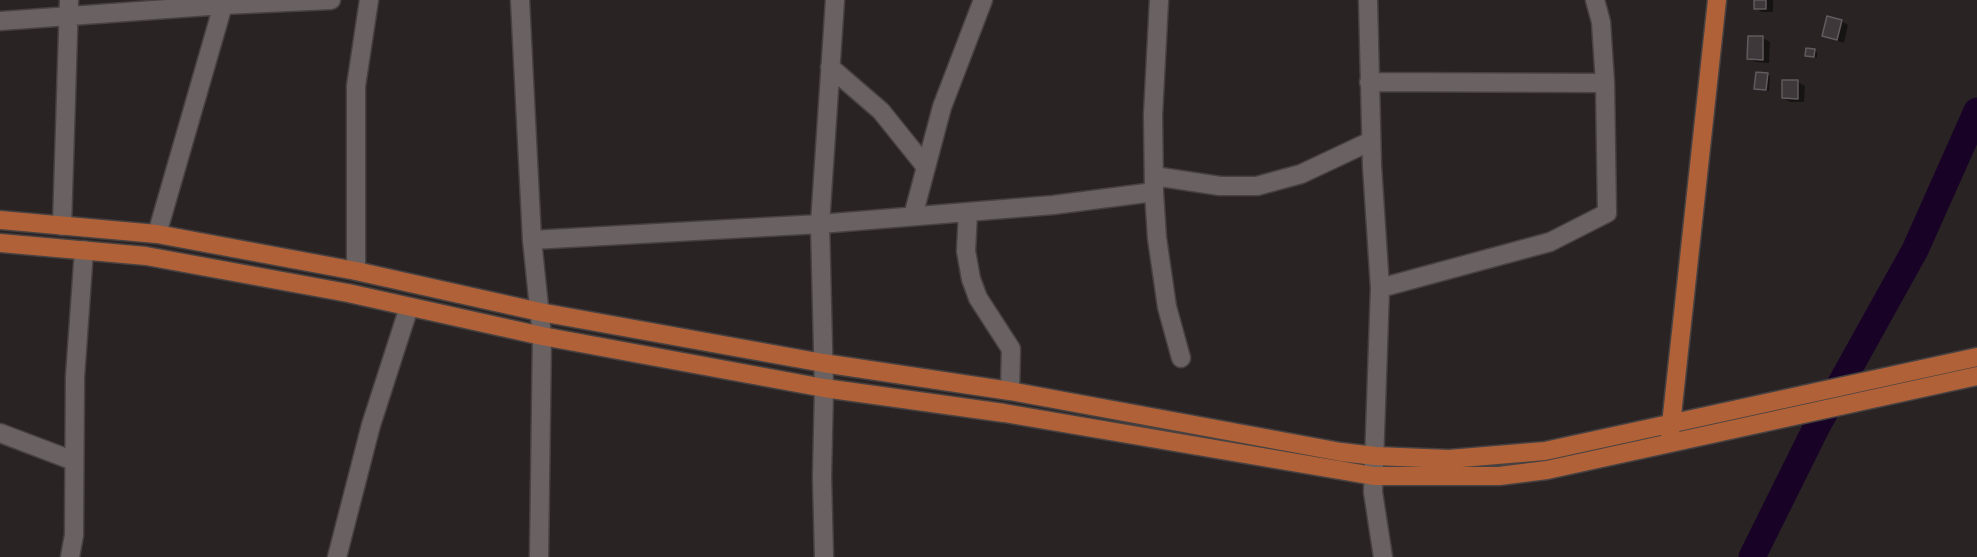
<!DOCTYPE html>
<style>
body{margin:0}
canvas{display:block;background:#2a2324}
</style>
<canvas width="1977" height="557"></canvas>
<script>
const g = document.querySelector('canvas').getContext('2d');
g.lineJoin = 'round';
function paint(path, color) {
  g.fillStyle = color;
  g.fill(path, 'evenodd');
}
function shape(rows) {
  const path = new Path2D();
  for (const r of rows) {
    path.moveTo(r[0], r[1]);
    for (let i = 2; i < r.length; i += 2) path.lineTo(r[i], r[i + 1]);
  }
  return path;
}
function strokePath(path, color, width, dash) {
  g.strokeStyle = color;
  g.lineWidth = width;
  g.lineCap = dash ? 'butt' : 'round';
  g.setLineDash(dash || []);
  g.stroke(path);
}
const shadow = shape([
 [1755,0,1773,0,1773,12,1762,12,1755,8],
 [1841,21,1848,25,1844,43,1823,36],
 [1763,38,1770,42,1769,63,1755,62,1748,58],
 [1814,50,1817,52,1817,58,1806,55],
 [1767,74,1770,76,1769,91,1756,88],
 [1798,82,1805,86,1804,102,1790,102,1783,98]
]);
const river = shape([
 [1752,557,1816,428,1915,250,1977,111]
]);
const building = shape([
 [1754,0,1766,0,1766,9,1754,9,1754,0],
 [1827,16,1842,20,1837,40,1822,36,1827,16],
 [1748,36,1763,36,1763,60,1747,59,1748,36],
 [1806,48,1815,49,1814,57,1805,56,1806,48],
 [1756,72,1768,73,1766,90,1754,89,1756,72],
 [1782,80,1798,80,1798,99,1782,98,1782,80]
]);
const minor = shape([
 [520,0,532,240,542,336,539,557],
 [1159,0,1153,115,1154,192,1157,238,1167,307,1181,358],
 [1368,0,1372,166,1380,288,1373,492,1383,557],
 [0,21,223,5,331,0],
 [830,67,881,111,926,167],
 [1369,82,1605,83],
 [1154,176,1220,186,1257,186,1301,174,1371,141],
 [968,212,966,251,971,279,978,298,1011,349,1010,391],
 [913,216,942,107,983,0],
 [62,226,69,0],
 [157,234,223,5],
 [532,240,820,224,1053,205,1154,192],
 [356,271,356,86,369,0],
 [1380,288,1550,242,1607,213,1605,83,1601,22,1595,0],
 [0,433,74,461],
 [70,557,74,535,75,377,84,250],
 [337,557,371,425,409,307],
 [824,557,822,477,824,388,820,224,835,0]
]);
const major = shape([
 [0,220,157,234,356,271,540,312,823,363,1010,391,1341,452,1375,456,1449,459,1545,451,1977,357],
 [0,243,146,256,348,293,542,336,824,388,1004,413,1374,476,1499,476,1547,470,1977,376],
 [1670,434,1717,0]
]);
paint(shadow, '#0007');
strokePath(river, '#180326', 27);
paint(building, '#3e383b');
strokePath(building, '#615a5e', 1.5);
strokePath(minor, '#474141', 21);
strokePath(major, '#474141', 21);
strokePath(minor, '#6a6262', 18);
strokePath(major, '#b06138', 18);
</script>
